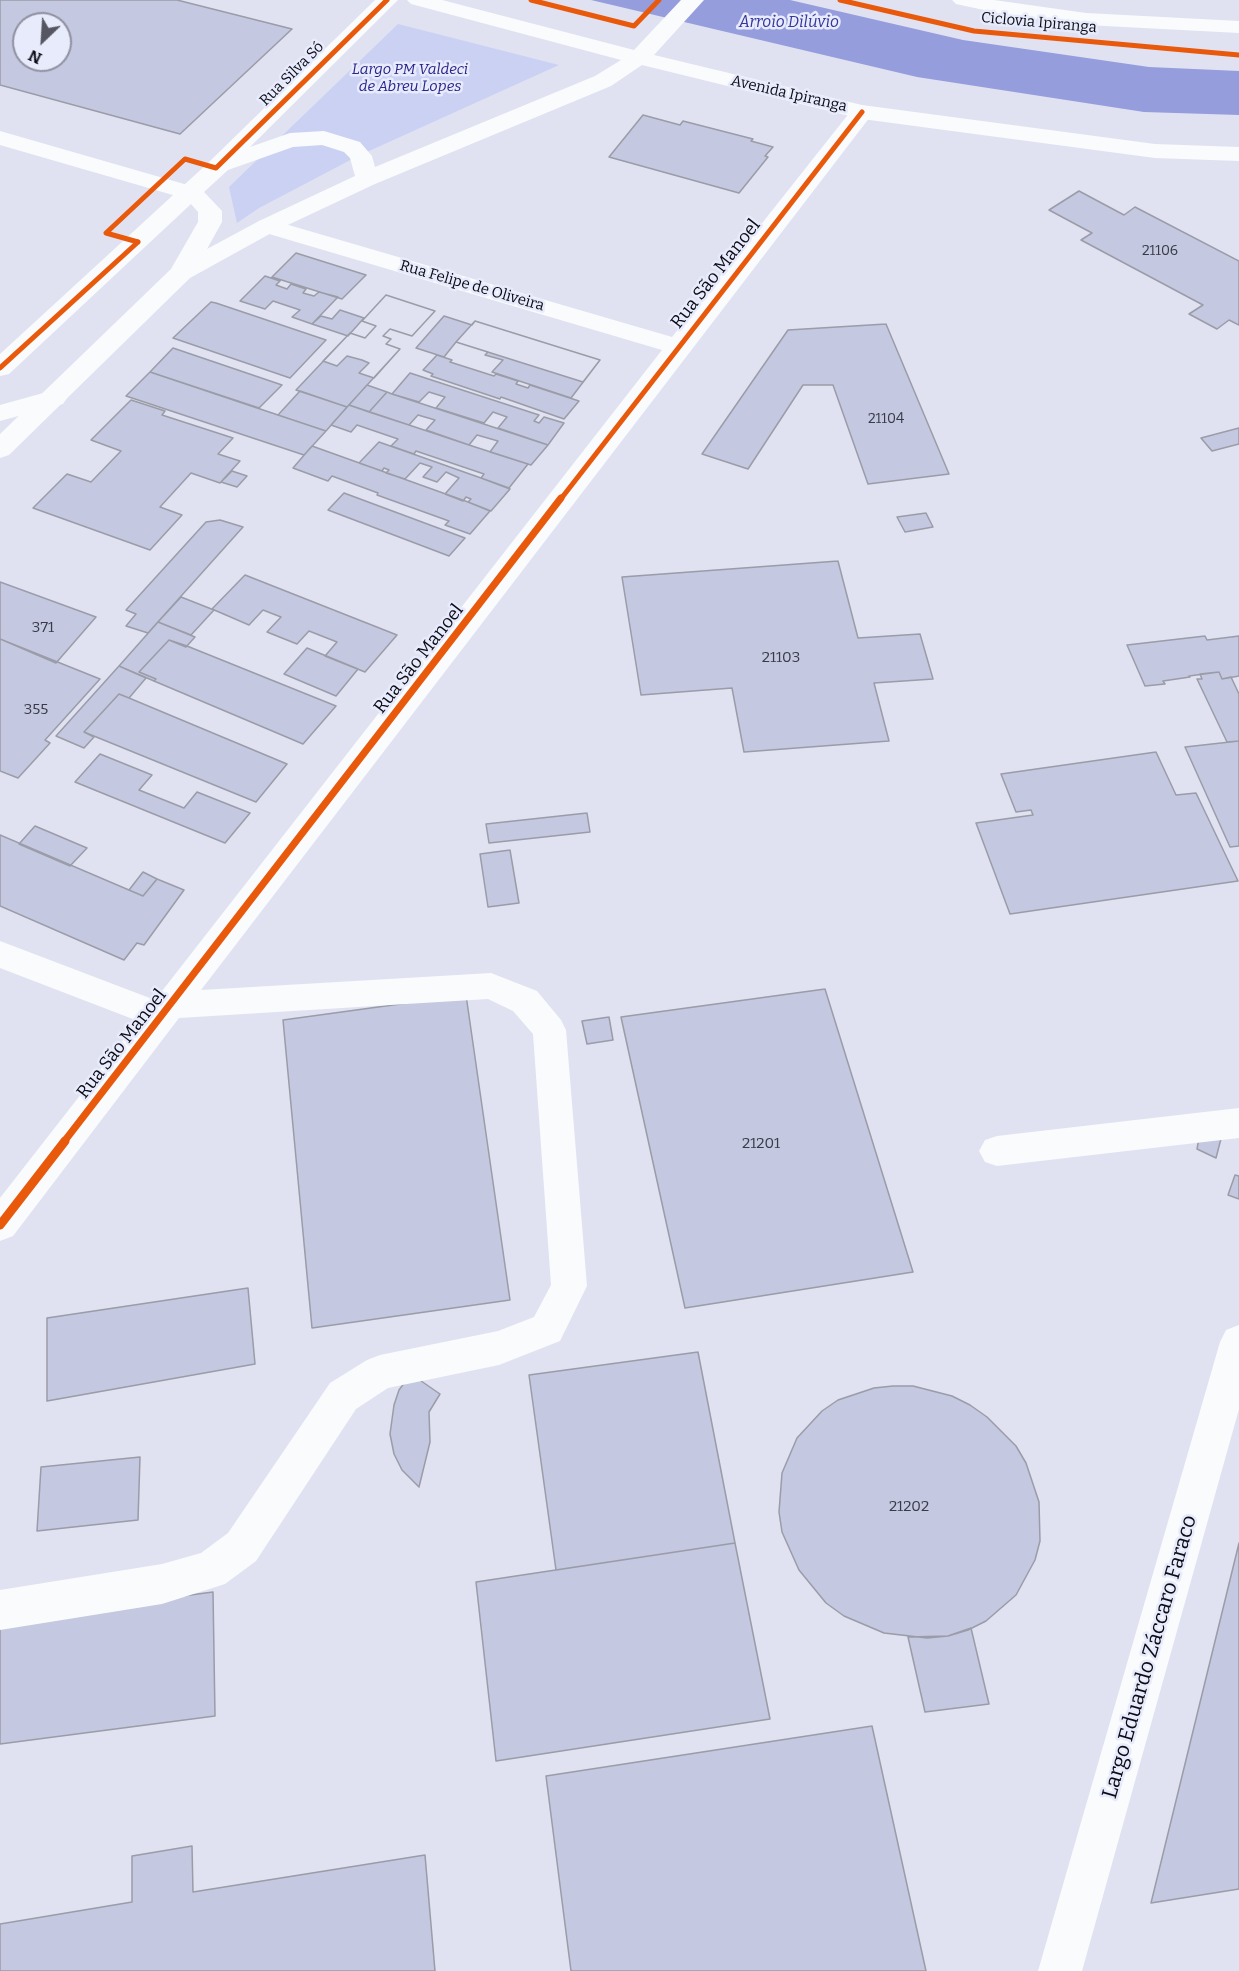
<!DOCTYPE html>
<meta charset="utf-8">
<style>
body{margin:0}
#map{position:relative;width:1239px;height:1971px;overflow:hidden;background:#e0e2f1;font-family:Bitter,serif}
canvas{display:block}
.north{position:absolute;left:12px;top:12px;width:60px;height:60px;box-sizing:border-box;background:#e8ebfc;border:2px solid #8f919f;border-radius:50%;rotate:205deg;font-size:16px;font-weight:700;line-height:24px;text-align:center;color:#0a0b14}
.north::after{content:'';display:block;margin:auto;width:21px;height:27px;background:#555661;clip-path:polygon(50% 0,100% 100%,50% 72%,0 100%)}
</style>
<div id="map">
<canvas width="1239" height="1971"></canvas>
<div class="north">N</div>
</div>
<script>
const g = document.querySelector('canvas').getContext('2d');
g.lineJoin = 'round';
function paint(path, color) {
  g.fillStyle = color;
  g.fill(path, 'evenodd');
}
function shape(rows) {
  const path = new Path2D();
  for (const r of rows) {
    path.moveTo(r[0], r[1]);
    for (let i = 2; i < r.length; i += 2) path.lineTo(r[i], r[i + 1]);
  }
  return path;
}
function strokePath(path, color, width, dash) {
  g.strokeStyle = color;
  g.lineWidth = width;
  g.lineCap = dash ? 'butt' : 'round';
  g.setLineDash(dash || []);
  g.stroke(path);
}
function label(font, color, halo, rows, align = 'center') {
  g.font = font + ' Bitter,serif';
  g.lineWidth = 5;
  g.setLineDash([]);
  g.textBaseline = 'middle';
  g.strokeStyle = halo;
  g.fillStyle = color;
  for (const [text, x, y, turn = 0] of rows) {
    g.save();
    g.translate(x, y);
    g.rotate((+turn || 0) * Math.PI / 180);
    g.textAlign = isNaN(turn) ? turn : align;
    if (halo) g.strokeText(text, 0, 0);
    g.fillText(text, 0, 0);
    g.restore();
  }
}
const green = shape([
 [398,24,559,65,358,156,259,208,237,223,229,187]
]);
const water = shape([
 [591,0,790,0,963,40,1149,67,1239,71,1239,115,1144,112,917,77]
]);
const building = shape([
 [0,0,177,0,292,29,180,134,0,85,0,0],
 [24,24,60,24,60,60,24,60,24,24],
 [643,115,680,125,683,121,753,139,751,141,773,147,765,156,768,157,739,193,609,157,643,115],
 [1079,191,1124,215,1135,207,1239,261,1239,325,1229,320,1217,329,1189,314,1203,305,1081,240,1092,233,1049,210,1079,191],
 [296,253,366,275,342,299,272,277,296,253],
 [265,276,280,281,276,285,287,289,291,284,306,289,303,293,314,296,319,292,338,297,312,324,292,317,300,310,273,301,265,309,240,301,265,276],
 [386,295,435,311,412,336,390,329,383,336,391,339,386,344,400,349,347,407,296,390,350,333,365,338,376,326,362,321,386,295],
 [386,295,435,311,412,336,390,329,383,336,391,339,386,344,400,349,374,378,359,373,369,363,362,360,347,356,337,366,323,361,350,333,365,338,376,326,362,321,386,295],
 [211,302,216,303,326,340,290,378,173,338,211,302],
 [340,310,364,318,348,336,312,324,321,316,332,319,340,310],
 [444,316,472,325,475,321,600,360,571,398,492,372,503,360,485,355,488,352,456,342,444,357,416,348,444,316],
 [475,321,600,360,583,382,456,342,475,321],
 [886,324,949,474,868,484,833,385,803,385,748,469,702,454,788,330,886,324],
 [173,348,282,385,259,408,150,372,173,348],
 [437,355,452,360,450,362,494,376,496,374,518,381,516,384,528,388,530,385,579,401,564,419,501,397,500,399,431,376,433,374,423,370,437,355],
 [150,372,278,415,326,431,304,455,126,396,150,372],
 [410,373,539,415,534,421,539,423,544,417,564,423,548,445,498,428,507,417,493,412,484,423,436,408,445,397,429,392,419,402,392,394,410,373],
 [367,385,387,392,369,412,349,405,367,385],
 [300,391,347,407,326,431,278,415,300,391],
 [387,392,392,394,548,445,531,465,490,452,498,441,477,435,469,445,426,430,435,420,418,415,409,425,369,412,387,392],
 [131,400,165,411,162,415,233,438,218,454,240,461,220,483,191,473,160,507,182,515,150,550,33,508,67,474,91,482,121,451,91,440,131,400],
 [349,405,469,445,528,464,509,488,481,478,484,474,416,451,414,454,391,446,398,439,357,425,351,432,331,425,349,405],
 [1239,428,1239,444,1212,451,1201,438,1239,428],
 [379,442,481,478,510,489,491,511,468,502,471,499,466,497,463,501,445,494,459,478,446,472,437,482,423,477,432,467,420,463,405,479,386,473,389,470,384,468,382,471,359,463,379,442],
 [312,446,468,502,490,511,470,534,445,525,449,521,377,495,378,493,332,476,328,481,293,468,312,446],
 [232,471,247,476,237,487,221,482,232,471],
 [344,493,465,538,449,556,328,510,344,493],
 [926,513,933,527,905,532,897,517,926,513],
 [220,520,243,527,148,633,126,626,136,614,126,610,206,522,220,520],
 [838,561,858,638,920,634,933,679,874,683,889,741,744,752,732,688,641,695,622,577,838,561],
 [245,575,397,635,365,672,325,656,337,642,309,631,297,644,267,632,281,617,263,610,249,625,212,609,245,575],
 [0,582,96,617,56,663,0,639,0,582],
 [181,597,214,610,191,635,158,622,181,597],
 [158,622,195,637,186,647,169,640,139,672,156,679,154,681,119,666,158,622],
 [1205,636,1207,640,1239,636,1239,676,1222,679,1219,672,1189,676,1190,677,1163,681,1165,684,1145,686,1127,645,1205,636],
 [0,639,100,679,45,740,50,743,18,778,0,771,0,639],
 [169,640,187,646,336,706,303,744,154,681,156,679,139,672,169,640],
 [307,648,358,669,336,696,284,674,307,648],
 [119,666,146,678,129,698,119,694,84,732,94,737,84,748,56,736,119,666],
 [1219,672,1222,679,1231,677,1239,694,1239,741,1227,742,1197,679,1202,679,1200,674,1219,672],
 [119,694,129,698,287,764,256,802,84,732,119,694],
 [1239,741,1239,846,1230,847,1185,747,1239,741],
 [1156,752,1176,795,1196,793,1238,881,1010,914,976,823,1033,815,1031,810,1016,812,1001,774,1156,752],
 [100,754,152,775,139,790,184,808,197,792,250,813,225,843,75,782,100,754],
 [587,813,590,832,489,843,486,824,587,813],
 [35,826,87,848,70,866,19,844,35,826],
 [0,835,143,896,157,879,184,890,144,945,137,943,124,960,0,906,0,835],
 [510,850,519,903,488,907,480,854,510,850],
 [143,872,157,879,143,896,129,890,143,872],
 [825,989,913,1272,685,1308,621,1017,825,989],
 [466,995,510,1300,312,1328,283,1020,466,995],
 [609,1017,613,1040,587,1044,582,1021,609,1017],
 [1223,1131,1216,1158,1197,1149,1200,1133,1223,1131],
 [1235,1175,1239,1176,1239,1199,1228,1195,1235,1175],
 [248,1288,255,1364,47,1401,47,1318,248,1288],
 [698,1352,735,1543,556,1570,529,1375,698,1352],
 [411,1374,440,1394,429,1412,430,1442,419,1487,402,1470,394,1454,390,1434,394,1405,399,1390,411,1374],
 [893,1386,913,1386,952,1396,970,1405,987,1417,1016,1446,1026,1463,1039,1502,1040,1541,1035,1560,1016,1595,986,1621,968,1630,948,1636,927,1638,884,1633,844,1616,826,1603,799,1570,782,1532,779,1512,782,1473,797,1438,822,1411,838,1400,874,1388,893,1386],
 [140,1457,138,1520,37,1531,41,1467,140,1457],
 [735,1543,770,1719,496,1761,476,1582,735,1543],
 [1239,1543,1239,1889,1151,1903,1239,1543],
 [213,1592,215,1716,0,1744,0,1620,213,1592],
 [971,1628,989,1704,925,1712,908,1637,948,1636,971,1628],
 [872,1726,926,1971,571,1971,546,1776,872,1726],
 [192,1846,193,1892,425,1855,435,1971,0,1971,0,1924,132,1902,132,1856,192,1846]
]);
const minor = shape([
 [862,105,870,107,873,112,870,117,201,990,491,973,537,991,561,1020,566,1030,587,1286,560,1341,499,1365,388,1388,356,1409,256,1561,225,1584,162,1604,0,1630,0,1590,162,1564,201,1553,228,1533,330,1383,367,1360,380,1355,498,1331,534,1317,551,1285,533,1034,513,1011,488,999,179,1018,13,1236,0,1241,0,1198,138,1021,0,968,0,941,155,1000,662,350,259,231,255,226,259,221,267,219,275,221,672,337,854,107,862,105],
 [0,131,198,188,202,193,198,198,190,200,0,145,0,131],
 [54,390,63,392,67,398,63,404,0,421,0,405,54,390],
 [1239,1108,1239,1138,997,1166,985,1162,979,1151,985,1140,997,1136,1239,1108],
 [1239,1325,1239,1409,1082,1971,1038,1971,1220,1342,1226,1330,1239,1325]
]);
const major = shape([
 [375,0,398,0,250,147,290,133,324,131,360,142,372,156,375,167,595,76,621,60,411,4,407,0,442,0,634,50,681,0,704,0,654,55,862,105,1155,144,1239,147,1239,161,1155,158,862,119,642,65,611,86,375,184,275,231,190,278,9,455,0,458,0,434,171,269,198,222,198,212,191,204,9,374,0,376,0,354,208,163,375,0],
 [322,145,344,152,350,158,355,176,259,221,207,249,222,222,222,211,204,192,228,170,293,147,322,145],
 [952,0,994,0,1086,13,1239,21,1239,33,1086,25,1012,16,956,4,952,0]
]);
const cyclewayFar2 = shape([
 [531,0,634,26,659,0],
 [840,0,974,31,1239,55],
 [138,242,106,233,185,159,216,168,387,0],
 [0,368,138,242],
 [560,500,862,112]
]);
const cyclewayFar1 = shape([
 [63,1143,561,498]
]);
const cycleway = shape([
 [0,1225,65,1141]
]);
const farNumbernames = [
 ["21106",1160,251],
 ["21104",886,419]
];
const farStreetnames = [
 ["Ciclovia Ipiranga",1039,23,5],
 ["Rua Silva Só",292,74,-45],
 ["Avenida Ipiranga",789,94,13],
 ["Rua Felipe de Oliveira",472,286,16]
];
const farParknames = [
 ["Largo PM Valdeci",410,70],
 ["de Abreu Lopes",410,87]
];
const numberNames = [
 ["371",43,628],
 ["21103",781,658],
 ["355",36,710],
 ["21201",761,1144],
 ["21202",909,1507]
];
const farWaternames = [
 ["Arroio Dilúvio",789,23]
];
const streetNames = [
 ["Rua São Manoel",716,274,-52],
 ["Rua São Manoel",419,659,-52],
 ["Rua São Manoel",122,1044,-52]
];
const nearStreetnames = [
 ["Largo Eduardo Záccaro Faraco",1150,1657,-74]
];
paint(green, '#cbd1f3');
paint(water, '#959ddd');
paint(building, '#c4c8e0');
strokePath(building, '#9a9ca7', 1.5);
paint(minor, '#fafbfd');
paint(major, '#fafbfd');
strokePath(cyclewayFar2, '#e8590c', 5);
strokePath(cyclewayFar1, '#e8590c', 7);
strokePath(cycleway, '#e8590c', 9);
label('14px', '#383a47', null, farNumbernames);
label('15px', '#0a0b14', '#e8ebfc', farStreetnames);
label('italic 15px', '#2a2589', '#e8ebfc', farParknames);
label('15px', '#383a47', null, numberNames);
label('italic 16px', '#35369a', '#e8ebfc', farWaternames);
label('18px', '#0a0b14', '#e8ebfc', streetNames);
label('21px', '#0a0b14', '#e8ebfc', nearStreetnames);
</script>
